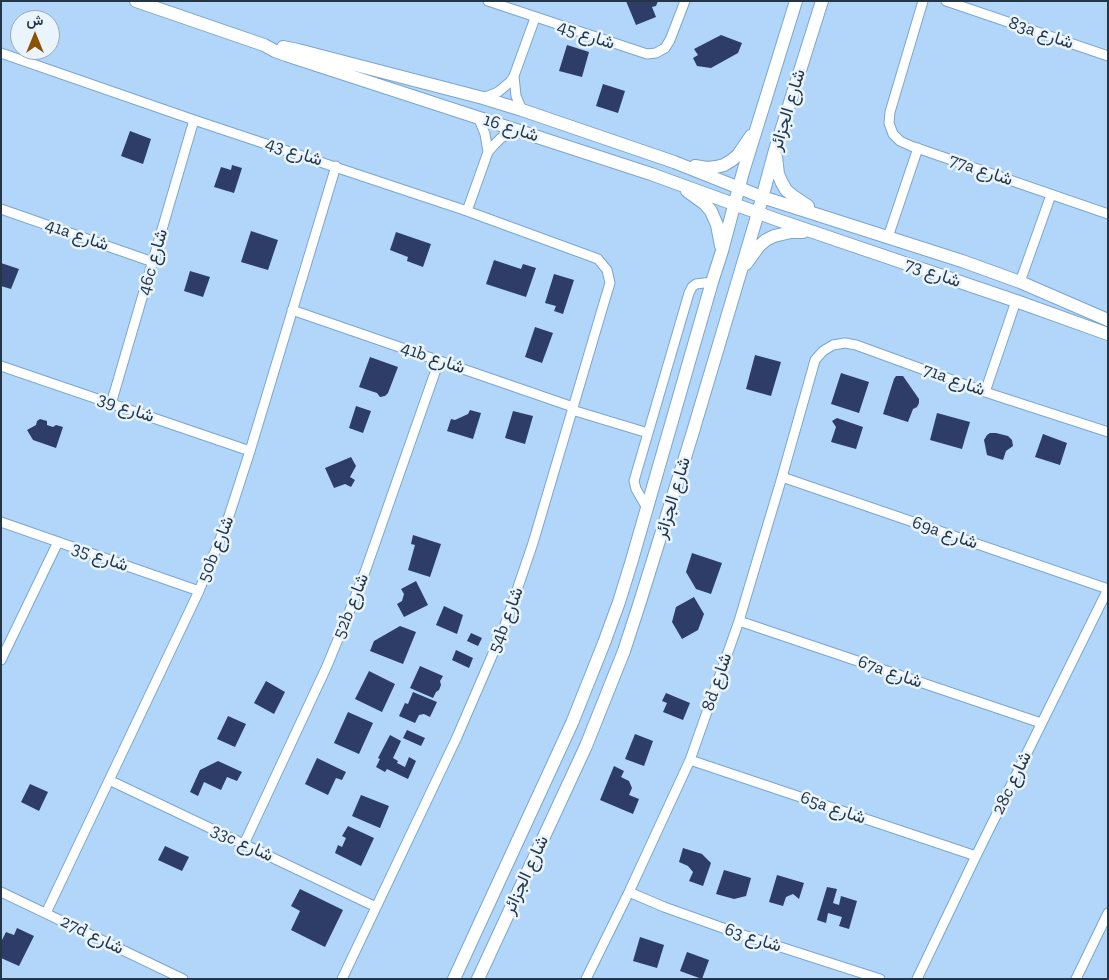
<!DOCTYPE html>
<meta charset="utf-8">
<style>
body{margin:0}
#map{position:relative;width:1109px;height:980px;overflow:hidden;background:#b1d6f9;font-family:"Zilla Slab",Vazirmatn,serif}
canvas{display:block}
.frame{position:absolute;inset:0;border:2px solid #233647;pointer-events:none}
.north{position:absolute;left:10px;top:10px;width:50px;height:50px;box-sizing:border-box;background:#eaf4fd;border:1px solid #9aa8b4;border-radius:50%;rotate:0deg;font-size:14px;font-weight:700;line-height:20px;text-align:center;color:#233647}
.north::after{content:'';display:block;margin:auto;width:18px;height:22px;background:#8a5303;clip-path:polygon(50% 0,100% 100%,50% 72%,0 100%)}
</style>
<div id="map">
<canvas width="1109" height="980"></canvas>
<div class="frame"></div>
<div class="north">ش</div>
</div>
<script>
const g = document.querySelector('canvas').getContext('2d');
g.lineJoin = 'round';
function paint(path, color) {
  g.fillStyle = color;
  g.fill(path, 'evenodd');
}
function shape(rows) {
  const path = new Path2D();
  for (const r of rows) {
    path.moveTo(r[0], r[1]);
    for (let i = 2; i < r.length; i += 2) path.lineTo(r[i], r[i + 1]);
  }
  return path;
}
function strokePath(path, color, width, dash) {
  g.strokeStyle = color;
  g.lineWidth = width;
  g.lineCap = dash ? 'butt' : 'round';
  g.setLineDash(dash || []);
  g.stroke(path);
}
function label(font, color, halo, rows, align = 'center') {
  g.font = font + ' "Zilla Slab",Vazirmatn,serif';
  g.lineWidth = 5;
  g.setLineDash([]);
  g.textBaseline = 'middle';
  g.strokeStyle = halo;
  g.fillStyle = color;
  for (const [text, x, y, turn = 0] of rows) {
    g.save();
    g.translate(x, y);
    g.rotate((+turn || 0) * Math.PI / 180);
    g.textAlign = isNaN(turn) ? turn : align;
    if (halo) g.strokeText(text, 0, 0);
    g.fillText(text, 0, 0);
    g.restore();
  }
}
const building = shape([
 [626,1,658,1,656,6,652,7,656,17,636,25],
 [721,35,742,43,738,53,711,68,697,66,693,58,698,55,694,49],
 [567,45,589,52,582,77,559,71],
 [603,84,625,91,618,113,596,106],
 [130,131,151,139,143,164,121,156],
 [232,165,242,168,234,193,214,187,221,167,231,170],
 [251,231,278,240,268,270,241,262],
 [396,232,431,244,423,267,407,261,408,257,390,250],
 [494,260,521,269,523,264,536,268,526,297,486,284],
 [1,263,19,269,11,289,1,286],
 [190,271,210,277,203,297,184,291],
 [554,274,574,280,563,314,554,311,556,306,545,303],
 [535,327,553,333,542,363,525,357],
 [755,355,781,362,771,396,746,389],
 [370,357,398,367,388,393,385,396,380,397,377,393,359,387],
 [841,373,869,382,859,413,831,404],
 [896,376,903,376,919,399,919,403,917,407,913,409,908,422,883,414,894,379],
 [356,406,371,411,363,433,349,428],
 [470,410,481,413,473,439,447,431,451,419,455,420,468,414],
 [513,411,533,416,525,444,505,438],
 [937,413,970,422,962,449,930,440],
 [837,418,863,427,856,449,831,442,836,427,832,421],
 [40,419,47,421,47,425,53,427,56,425,63,427,56,448,33,440,27,430,36,425,37,421],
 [990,433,996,433,1008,436,1012,440,1013,446,1006,451,1003,460,987,455,984,440,987,435],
 [1043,434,1067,443,1060,465,1035,457],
 [351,457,356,466,350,477,355,480,351,487,345,484,334,488,325,468],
 [413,535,441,544,430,577,408,570,415,545,411,544],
 [692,553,722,563,711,594,696,589,686,572],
 [416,581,428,605,404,617,397,604,402,601,404,594,401,589],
 [694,597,704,614,698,630,682,639,672,622,676,607],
 [444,606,463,615,457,634,436,625],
 [400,626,416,632,403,664,370,651,374,641],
 [471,633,482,638,478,646,467,641],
 [456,650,473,658,469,668,452,660],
 [420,666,443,676,440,681,441,685,439,690,436,692,433,698,410,688],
 [369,671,395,684,382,712,355,699],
 [266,681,285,692,274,714,254,703],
 [413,692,437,702,430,717,424,714,419,715,415,723,399,716,405,703,408,704],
 [666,693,690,703,683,720,663,712,667,703,662,701],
 [348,712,373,723,359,754,334,743],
 [228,716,246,724,235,747,217,739],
 [407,730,425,738,421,746,403,738],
 [635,734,653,741,644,766,625,759],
 [390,735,401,741,393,758,398,761,397,763,405,767,409,757,416,761,408,779,387,769,385,772,376,767,380,759,378,758],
 [317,758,346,772,342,780,336,778,328,795,305,784],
 [218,761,242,772,237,781,227,777,221,790,204,782,198,796,190,792,200,770],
 [614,766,624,771,621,777,629,781,632,788,629,795,639,799,633,814,600,800],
 [30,784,48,792,39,811,21,802],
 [361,795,389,806,380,828,352,816],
 [348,826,374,838,361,866,335,853,338,845,342,847,346,838,342,836],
 [165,846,189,857,182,871,158,860],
 [683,848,702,854,711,863,703,886,689,881,693,872,688,866,679,862],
 [724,870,751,878,746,896,734,899,716,894],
 [777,875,804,883,799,899,793,894,786,897,783,906,769,902],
 [827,887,837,889,833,903,839,905,841,896,857,901,849,929,839,926,842,917,828,913,826,923,817,920],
 [300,889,343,910,325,947,291,930,300,911,291,906],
 [17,928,34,936,19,966,1,958,1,942,6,932,14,935],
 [640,937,664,945,657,968,633,961],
 [687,952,709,960,702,979,680,971]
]);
const street = shape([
 [488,1,647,54,656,53,665,48,670,40,685,1],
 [923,1,890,112,889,123,893,134,900,141,911,146,1108,214],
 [946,1,1108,56],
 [1,53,194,120,467,211,598,259,607,270,610,283,606,296,533,543,504,628,457,737,342,979],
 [514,76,516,96,522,110],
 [483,98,498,92,510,82,514,76,535,18],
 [478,117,485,134,488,152],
 [1,209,153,262],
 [467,211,488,152,494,145,501,138,517,130],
 [888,237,918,148],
 [1020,282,1051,195],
 [292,310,573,407],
 [1,366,250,451],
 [985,392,1016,301],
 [111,404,194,120],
 [572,410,648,433],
 [782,477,1108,589],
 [647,508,636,489,634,481,689,293,692,287,696,284,712,282],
 [1,522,199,591],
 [739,621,1041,723],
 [1,660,58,542],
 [690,760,976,856],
 [109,780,376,907],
 [244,844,327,666,348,615,366,569,439,361],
 [1,892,183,979],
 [629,892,664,907,737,933,880,979],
 [46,913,199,591,227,522,250,451,336,166],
 [586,979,629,892,690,760,739,621,782,477,812,371,815,360,823,351,833,345,845,343,856,345,985,392,1108,432],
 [917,979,976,856,1108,589],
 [1076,979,1108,913]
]);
const secondary = shape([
 [136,1,264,45,275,51,286,55,651,174,775,219,1016,301,1108,334],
 [283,47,298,50,483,98,522,110,674,162,762,197,962,261,1020,282,1108,320],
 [776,157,778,174,782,183,786,190,793,196,808,206],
 [695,166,707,168,716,167,724,165,732,160,738,155,751,136],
 [687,191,705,204,711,211,717,225,721,246],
 [746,264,759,246,766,240,774,236,791,232,803,232],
 [454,979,572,723,604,643,619,602,632,560,712,282,722,251,743,172,796,1],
 [478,979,586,746,624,651,639,605,692,435,758,213,775,150,822,1]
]);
const streetNames = [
 ["83a شارع",1041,33,19],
 ["شارع 45",586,35,18],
 ["شارع الجزائر",788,110,-73],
 ["شارع 16",511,128,18],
 ["شارع 43",294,152,18],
 ["77a شارع",981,170,19],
 ["41a شارع",77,235,19],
 ["46c شارع",153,262,-74],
 ["شارع 73",933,273,19],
 ["41b شارع",433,358,19],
 ["71a شارع",954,380,20],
 ["شارع 39",126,408,19],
 ["شارع الجزائر",673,498,-73],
 ["69a شارع",945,533,19],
 ["50b شارع",216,549,-68],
 ["شارع 35",100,557,19],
 ["52b شارع",351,606,-68],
 ["54b شارع",506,620,-69],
 ["67a شارع",890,672,19],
 ["8d شارع",717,682,-71],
 ["28c شارع",1012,783,-64],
 ["65a شارع",833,808,19],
 ["33c شارع",242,843,25],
 ["شارع الجزائر",526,875,-65],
 ["27d شارع",92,935,26],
 ["شارع 63",753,938,18]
];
paint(building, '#2d3d68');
strokePath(street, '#79a6cf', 11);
strokePath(secondary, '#79a6cf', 14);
strokePath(street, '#fff', 9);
strokePath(secondary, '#fff', 12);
label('18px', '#233647', '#eaf4fd', streetNames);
</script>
